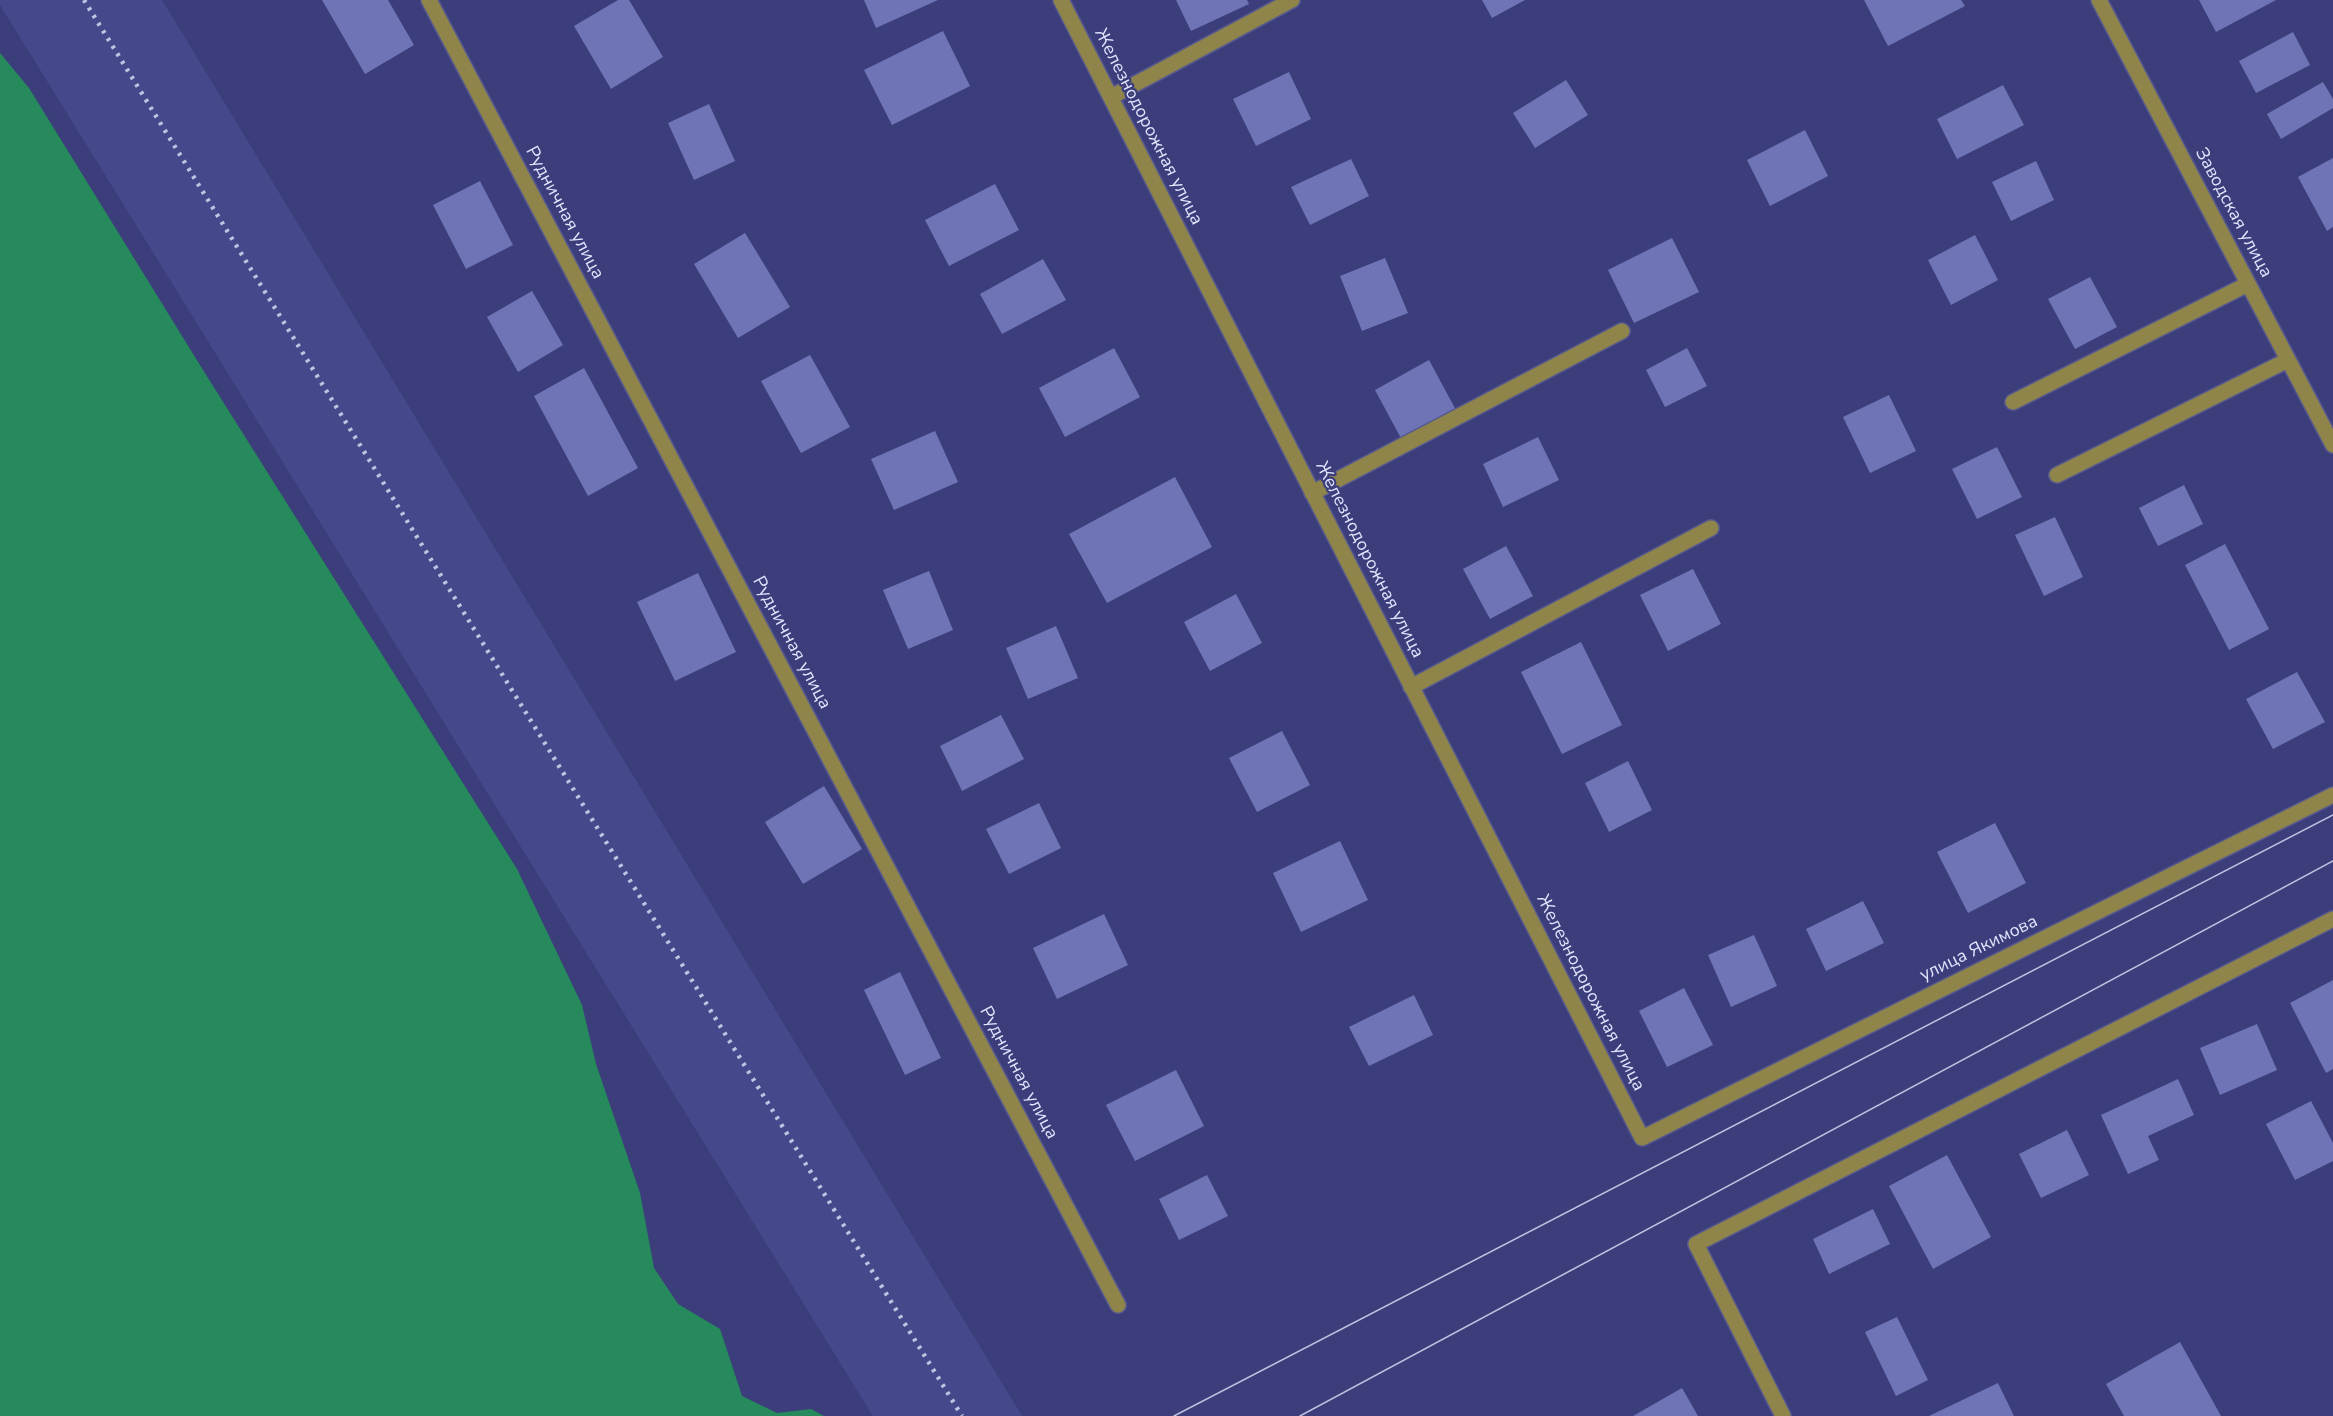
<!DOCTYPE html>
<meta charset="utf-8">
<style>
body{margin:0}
canvas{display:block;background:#3b3e7b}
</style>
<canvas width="2333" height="1416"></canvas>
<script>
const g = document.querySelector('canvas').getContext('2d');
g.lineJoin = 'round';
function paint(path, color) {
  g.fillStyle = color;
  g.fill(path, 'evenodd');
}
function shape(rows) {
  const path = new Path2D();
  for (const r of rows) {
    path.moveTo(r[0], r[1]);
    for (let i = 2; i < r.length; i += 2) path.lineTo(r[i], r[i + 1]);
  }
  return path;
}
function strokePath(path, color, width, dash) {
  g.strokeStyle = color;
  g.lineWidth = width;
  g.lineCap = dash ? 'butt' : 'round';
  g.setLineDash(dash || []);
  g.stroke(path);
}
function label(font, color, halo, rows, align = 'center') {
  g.font = font + ' "Nunito Sans",sans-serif';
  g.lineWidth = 4.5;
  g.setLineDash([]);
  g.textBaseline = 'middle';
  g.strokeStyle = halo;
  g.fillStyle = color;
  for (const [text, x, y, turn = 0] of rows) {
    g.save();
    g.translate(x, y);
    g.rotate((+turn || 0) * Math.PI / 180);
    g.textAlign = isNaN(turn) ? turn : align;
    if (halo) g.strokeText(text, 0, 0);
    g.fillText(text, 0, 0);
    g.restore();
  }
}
const built = shape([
 [0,0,162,0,1022,1416,873,1416,0,5]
]);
const forest = shape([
 [0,53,29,88,203,370,517,869,582,1005,596,1064,640,1193,654,1268,678,1304,720,1329,742,1396,777,1413,811,1409,824,1416,0,1416]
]);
const building = shape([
 [322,0,388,0,414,45,365,74],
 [618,0,629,0,663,57,611,89,574,26],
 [864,0,938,0,876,28],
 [1176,0,1247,0,1249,4,1191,31],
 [1482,0,1525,0,1492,18],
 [1864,0,1961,0,1965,6,1888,46],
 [2199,0,2276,0,2216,32],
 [943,31,970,86,892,125,864,70],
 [2293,32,2310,65,2256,93,2239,61],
 [1289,72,1311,119,1256,146,1233,99],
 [1566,80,1588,115,1535,148,1513,113],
 [2323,82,2333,99,2333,108,2281,139,2267,114],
 [2003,85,2024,125,1957,159,1937,119],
 [709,104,735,161,694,180,668,123],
 [1805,130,1828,176,1770,206,1747,160],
 [2333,158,2333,227,2327,231,2298,177],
 [1351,159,1369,196,1310,225,1291,187],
 [2036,161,2054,200,2011,221,1992,182],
 [480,181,513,245,466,269,433,205],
 [995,184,1019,230,949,266,925,220],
 [745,233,790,307,738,338,694,264],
 [1975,235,1998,280,1951,305,1928,260],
 [1672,238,1699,292,1634,323,1608,270],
 [1385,258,1408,313,1362,331,1340,276],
 [1043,259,1066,300,1002,334,980,294],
 [2090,277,2117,327,2075,349,2048,299],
 [532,291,563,345,518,372,487,317],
 [1114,348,1140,397,1065,437,1039,388],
 [1687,348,1707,386,1665,407,1646,370],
 [810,355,850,427,801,453,761,381],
 [1429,360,1457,412,1403,442,1375,390],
 [584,368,638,468,588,496,534,396],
 [1889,395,1916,451,1870,473,1843,417],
 [935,431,958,482,894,510,871,459],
 [1538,437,1559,480,1503,507,1483,464],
 [1997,447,2022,497,1977,519,1952,469],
 [1175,477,1212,547,1107,603,1069,534],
 [2184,485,2203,524,2158,546,2139,508],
 [2055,517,2083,577,2044,596,2015,535],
 [2225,544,2269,629,2229,650,2185,565],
 [1506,546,1533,596,1490,619,1463,569],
 [1693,569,1721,624,1668,651,1640,595],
 [929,571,953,630,908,649,883,590],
 [698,573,736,652,675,681,637,602],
 [1236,594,1262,643,1210,671,1184,622],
 [1056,626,1078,678,1028,699,1006,648],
 [1581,642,1622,725,1562,754,1521,672],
 [2297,672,2325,722,2273,749,2246,699],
 [1001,715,1024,759,962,791,940,746],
 [1282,731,1310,785,1257,812,1229,758],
 [1628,761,1652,810,1609,832,1585,783],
 [824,786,862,849,803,884,765,822],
 [1039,803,1061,848,1009,874,986,829],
 [1995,823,2026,883,1968,913,1937,852],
 [1340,841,1368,900,1301,932,1273,873],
 [1863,901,1884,943,1826,971,1806,929],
 [1104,914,1128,965,1057,999,1033,948],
 [1754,935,1777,986,1731,1007,1708,955],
 [900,972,941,1058,905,1075,864,990],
 [2333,980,2333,1069,2326,1073,2290,1003],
 [1684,988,1713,1045,1667,1067,1639,1011],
 [1414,995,1433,1035,1369,1066,1349,1027],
 [2257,1024,2277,1070,2220,1095,2200,1048],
 [1176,1070,1204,1126,1135,1161,1106,1105],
 [2178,1079,2194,1115,2148,1136,2159,1160,2128,1174,2101,1115],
 [2311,1101,2333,1143,2333,1161,2295,1180,2266,1124],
 [2067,1130,2089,1175,2041,1198,2019,1154],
 [1947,1155,1991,1237,1933,1269,1889,1186],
 [1207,1175,1228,1216,1179,1240,1159,1199],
 [1873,1209,1890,1244,1829,1274,1813,1239],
 [1897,1317,1928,1380,1896,1396,1865,1332],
 [2180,1342,2221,1416,2124,1416,2106,1384],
 [1998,1383,2014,1416,1929,1416],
 [1682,1388,1698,1416,1633,1416]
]);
const minor = shape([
 [429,0,1118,1305],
 [1061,0,1642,1138,2333,795],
 [2099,0,2333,445],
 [1111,97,1292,0],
 [2013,402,2248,284],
 [2057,475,2288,360],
 [1312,493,1622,331],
 [1411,687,1711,528],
 [1783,1416,1696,1244,2333,919]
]);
const tram = shape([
 [1174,1416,2333,815],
 [1300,1416,2333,861]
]);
const rail = shape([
 [84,0,962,1416]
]);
const streetNames = [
 ["Железнодорожная улица",1148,127,63],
 ["Рудничная улица",564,213,62],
 ["Заводская улица",2233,213,62],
 ["Железнодорожная улица",1369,560,63],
 ["Рудничная улица",791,643,62],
 ["улица Якимова",1979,949,-26],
 ["Железнодорожная улица",1590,993,63],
 ["Рудничная улица",1018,1073,62]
];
paint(built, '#45488b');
paint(forest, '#268a5c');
paint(building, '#6e74b6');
strokePath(minor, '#56598f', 18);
strokePath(minor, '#8f844a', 15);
strokePath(tram, '#bfc2e0', 1.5);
strokePath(rail, '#bfc2e0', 4.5, [3, 6]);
label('18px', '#e1e4fb', '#3b3e7b', streetNames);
</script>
